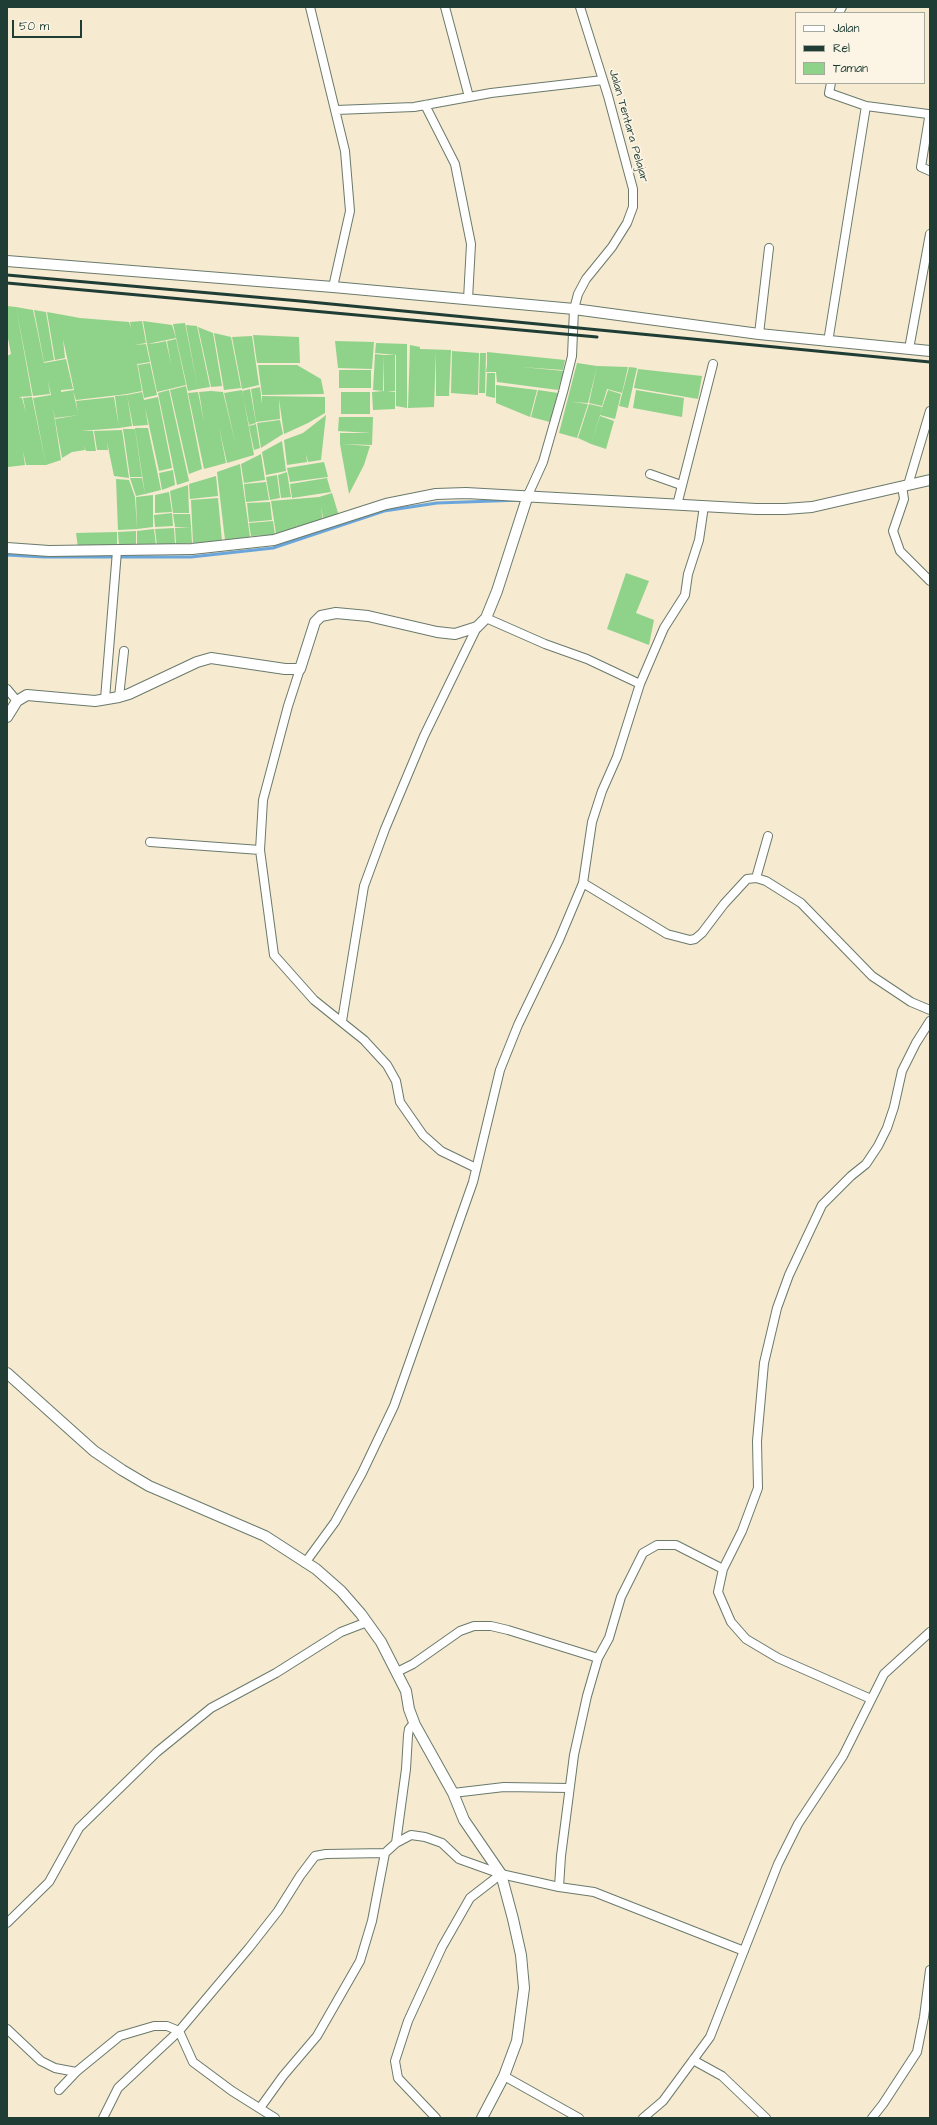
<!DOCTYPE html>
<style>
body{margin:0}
#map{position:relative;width:937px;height:2125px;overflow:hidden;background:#f6ead1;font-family:"Architects Daughter",sans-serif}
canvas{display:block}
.frame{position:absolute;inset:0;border:8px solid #1f3d34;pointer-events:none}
.legend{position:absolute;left:795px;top:12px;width:130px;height:72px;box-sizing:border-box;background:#fcf5e5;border:1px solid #a4ab9e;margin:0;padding:5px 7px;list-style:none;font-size:12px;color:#1f3d34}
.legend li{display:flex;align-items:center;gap:8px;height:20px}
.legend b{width:20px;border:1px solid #a4ab9e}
.scale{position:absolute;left:12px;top:20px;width:70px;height:18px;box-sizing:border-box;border:2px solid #1f3d34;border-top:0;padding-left:5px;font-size:12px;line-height:14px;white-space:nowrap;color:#1f3d34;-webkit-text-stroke:3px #fcf5e5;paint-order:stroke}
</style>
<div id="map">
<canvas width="937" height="2125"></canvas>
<div class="frame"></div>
<ul class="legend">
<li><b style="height:5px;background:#fff"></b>Jalan</li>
<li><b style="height:5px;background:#1f3d34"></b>Rel</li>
<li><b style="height:11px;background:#8fd28a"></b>Taman</li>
</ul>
<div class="scale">50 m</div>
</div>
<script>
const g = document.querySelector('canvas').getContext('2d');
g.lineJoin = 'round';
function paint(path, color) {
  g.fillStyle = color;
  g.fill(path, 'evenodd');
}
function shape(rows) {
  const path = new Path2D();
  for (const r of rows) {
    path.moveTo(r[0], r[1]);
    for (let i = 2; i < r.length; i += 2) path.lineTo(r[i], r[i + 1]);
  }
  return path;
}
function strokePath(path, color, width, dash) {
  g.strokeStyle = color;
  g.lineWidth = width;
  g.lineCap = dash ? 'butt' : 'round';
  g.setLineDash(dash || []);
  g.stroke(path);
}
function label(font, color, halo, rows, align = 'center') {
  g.font = font + ' "Architects Daughter",sans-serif';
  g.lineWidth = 3.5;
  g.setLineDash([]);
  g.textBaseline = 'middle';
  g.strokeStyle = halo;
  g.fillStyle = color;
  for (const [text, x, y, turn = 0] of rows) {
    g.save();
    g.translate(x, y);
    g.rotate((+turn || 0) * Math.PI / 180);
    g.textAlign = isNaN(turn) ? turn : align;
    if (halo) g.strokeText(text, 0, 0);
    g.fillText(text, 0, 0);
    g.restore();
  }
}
const green = shape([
 [7,306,16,307,32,396,19,397,22,398,26,413,23,398,32,397,46,465,26,465,23,451,25,465,8,467,7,356,11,354,7,333],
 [16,307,33,310,44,363,66,359,73,389,61,390,61,392,74,390,63,339,65,358,55,360,47,312,80,318,129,322,131,328,130,322,142,321,146,343,134,345,146,344,150,362,138,364,137,363,142,391,127,394,120,353,127,394,76,400,73,391,78,413,76,401,114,397,119,428,93,430,92,422,93,430,81,431,93,431,96,451,86,451,84,446,85,450,72,452,62,458,55,419,79,415,55,418,53,408,61,460,46,465,33,398,51,395,48,381,50,394,33,396],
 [34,310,46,312,54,360,44,362],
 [143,321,172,325,176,338,147,344],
 [185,323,198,389,188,391,173,324],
 [186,325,197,326,210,387,198,389],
 [198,327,213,333,222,386,211,387],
 [214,333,231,337,241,388,224,390],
 [253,335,299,337,300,363,257,363],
 [252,336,259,385,242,389,232,337],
 [176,339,186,385,157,392,147,344,157,343,165,376,157,343,166,341,171,364,167,341],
 [335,341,374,342,372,369,338,368],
 [376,343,407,344,407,408,396,406,396,355,375,353],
 [410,345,420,347,420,349,451,350,449,396,436,396,436,352,434,407,408,408],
 [452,351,479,353,478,395,451,393],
 [487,352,565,360,563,370,521,367,564,371,558,390,497,382,496,372,486,372,487,365,521,367,487,365],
 [480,353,486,353,485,393,479,393],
 [375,354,384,355,383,391,373,390],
 [384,355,395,355,395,391,387,391,395,392,395,409,373,410,372,392,384,391],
 [150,363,157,395,144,398,138,365],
 [577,363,597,366,588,403,572,402,588,404,577,438,559,433],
 [258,365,297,365,321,379,324,394,262,395],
 [597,366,628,367,622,393,607,389,602,406,589,403],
 [629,367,637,368,628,408,619,406],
 [638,369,702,376,698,399,634,388],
 [339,370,371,370,371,388,339,388],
 [487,373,495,373,495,398,486,396],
 [496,385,537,390,530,417,496,403],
 [186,386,202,469,189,474,170,390],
 [260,387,262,404,262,396,325,397,325,413,308,423,284,434,279,399,280,419,256,422,251,389],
 [250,389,256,423,249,425,242,391],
 [169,390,189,481,177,485,158,393],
 [242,390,254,455,227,463,219,427,226,463,204,469,188,393,198,392,204,422,199,392,211,391,223,392,236,446,224,393],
 [538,390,558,393,550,422,531,417],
 [608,390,621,394,615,419,600,415,591,444,578,438,589,404,602,407,600,414],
 [636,390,684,398,682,417,633,408],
 [142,392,144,400,158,397,172,468,159,471,145,407,148,425,133,426,127,395],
 [341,392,370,392,370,414,341,414],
 [127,395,132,426,119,428,115,396],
 [326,415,321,460,308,462,306,454,307,462,287,465,284,440,303,433],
 [600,416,614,421,606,449,591,444],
 [339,417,373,417,372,445,342,444,370,446,364,465,349,494,340,444,340,433,371,433,338,431],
 [280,420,283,434,261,448,257,423],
 [256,424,260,448,254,450,249,426],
 [135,428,148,428,161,490,145,494],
 [123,429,135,429,142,477,130,477],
 [122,430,129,478,114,476,107,442,108,450,97,450,94,431],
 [282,441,286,471,266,475,262,452],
 [261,454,265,480,244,483,241,464],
 [324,462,328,477,290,482,287,468],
 [240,464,250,537,225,540,217,472],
 [173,470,175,485,162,490,159,473],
 [287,472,291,497,281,498,278,475],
 [277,475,280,498,270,500,266,477],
 [216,476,218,496,190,499,189,484],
 [130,478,142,478,145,494,136,496],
 [327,478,331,492,292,498,290,484],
 [116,479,129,480,135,497,137,529,118,530],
 [266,482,269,500,246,502,244,484],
 [188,485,189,513,173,513,170,491],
 [169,492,172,512,155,513,155,495],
 [332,493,339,516,324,522,321,507,323,522,298,531,295,517,298,532,276,534,271,501,319,497],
 [153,495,153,527,137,529,136,497],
 [218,498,222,541,193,543,191,500],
 [270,502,272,520,249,522,247,503],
 [172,513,173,526,155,527,154,515],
 [173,514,190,514,191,527,175,527],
 [273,521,275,535,251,536,249,523],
 [191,527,192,543,176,544,175,528],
 [174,528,175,544,157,546,155,529],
 [154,529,156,546,137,546,137,531],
 [136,531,136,546,119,546,118,532],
 [117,532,117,547,78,548,76,533],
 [626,573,649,581,636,613,654,620,649,645,607,629]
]);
const stream = shape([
 [7,555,44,557,191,557,273,548,384,511,437,503,522,500]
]);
const minor = shape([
 [310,7,345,151,350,211,333,287],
 [445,7,469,97],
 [839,13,842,7],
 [831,83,829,93,866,106,928,114,929,118,921,167,930,171],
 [425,105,455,164,471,244,468,299],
 [336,110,414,107,491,93,603,80],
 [759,334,769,248],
 [828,342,866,106],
 [909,349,930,234],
 [650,474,681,485],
 [908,485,930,411],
 [902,486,904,499,893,531,900,551,930,581],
 [528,495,543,462,563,392,572,356,574,309,578,294,586,279,612,247,627,223,633,207,633,189,608,96,580,7],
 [677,505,713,364],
 [300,669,288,706,263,800,260,850,274,955,314,1000,364,1040,387,1065,396,1081,400,1102,423,1135,441,1151,476,1168],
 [640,684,664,628,685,595,688,574,699,540,704,506],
 [7,689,17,701],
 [119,697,124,651],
 [105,699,117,551],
 [150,842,260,850],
 [756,878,768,836],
 [583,883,667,934,690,940,695,939,702,933,724,904,747,879,756,878,766,881,801,903,872,976,911,1002,930,1010],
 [342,1021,364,886,385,829,424,736,477,627],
 [305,1563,335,1522,362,1473,394,1406,473,1182,500,1070,518,1025,559,940,583,883,592,822,602,791,617,757,640,684,587,659,545,644,486,618],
 [397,1672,413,1664,460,1631,474,1626,491,1626,508,1630,598,1658,609,1638,621,1597,643,1553,657,1545,676,1545,723,1569],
 [871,1699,778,1658,746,1639,731,1622,718,1592,723,1569,742,1531,758,1488,757,1441,764,1363,777,1308,789,1275,822,1205,851,1176,866,1164,878,1146,887,1128,894,1107,902,1071,916,1043,930,1021],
 [453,1793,504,1787,569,1788],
 [396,1843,406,1769,408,1735,409,1729,414,1723],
 [559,1887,561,1856,574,1755,587,1696,598,1658],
 [7,1923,49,1882,79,1828,157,1752,211,1708,276,1673,341,1632,367,1622],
 [7,2029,41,2061,55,2068,76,2072,120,2036,154,2026,167,2026,179,2031,193,2062,232,2091,275,2118],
 [693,2060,722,2076,766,2118],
 [504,2076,579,2118],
 [59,2090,76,2072],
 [260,2108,283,2076,317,2036,360,1961,372,1921,385,1853],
 [103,2118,118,2088,179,2031,249,1948,278,1911,300,1876,315,1856,326,1854,385,1853,396,1843,411,1835,425,1837,442,1843,459,1859,501,1874,559,1887,594,1892,744,1951],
 [436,2118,398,2078,395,2061,408,2021,442,1947,470,1898,501,1874],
 [643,2118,663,2101,710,2037,778,1864,798,1824,843,1756,884,1674,930,1632],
 [872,2118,883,2104,917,2052,924,2017,930,1970]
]);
const tertiary = shape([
 [7,261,333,287,574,309,759,334,930,351],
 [7,548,49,551,192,549,274,540,386,504,436,494,466,493,756,509,785,509,812,507,930,480],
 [7,717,17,701,27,695,95,701,119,697,129,694,197,662,211,658,285,669,300,669,315,622,321,616,336,613,368,616,437,632,455,634,477,627,486,618,497,591,528,495],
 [7,1373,94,1451,122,1470,149,1486,265,1536,316,1569,341,1591,361,1614,381,1642,406,1691,409,1709,415,1725,453,1793,464,1820,501,1874,513,1919,521,1955,524,1988,517,2041,504,2076,482,2118]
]);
const rail = shape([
 [7,275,300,301,930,362],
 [7,283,597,337]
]);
const streetNames = [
 ["Jalan Tentara Pelajar",628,126,74]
];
paint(green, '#8fd28a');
strokePath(stream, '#6aa6db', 3);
strokePath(minor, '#6a7a6b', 10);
strokePath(tertiary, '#6a7a6b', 12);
strokePath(minor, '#fff', 8);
strokePath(tertiary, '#fff', 10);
strokePath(rail, '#1f3d34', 3);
label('12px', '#1f3d34', '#fcf5e5', streetNames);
</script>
